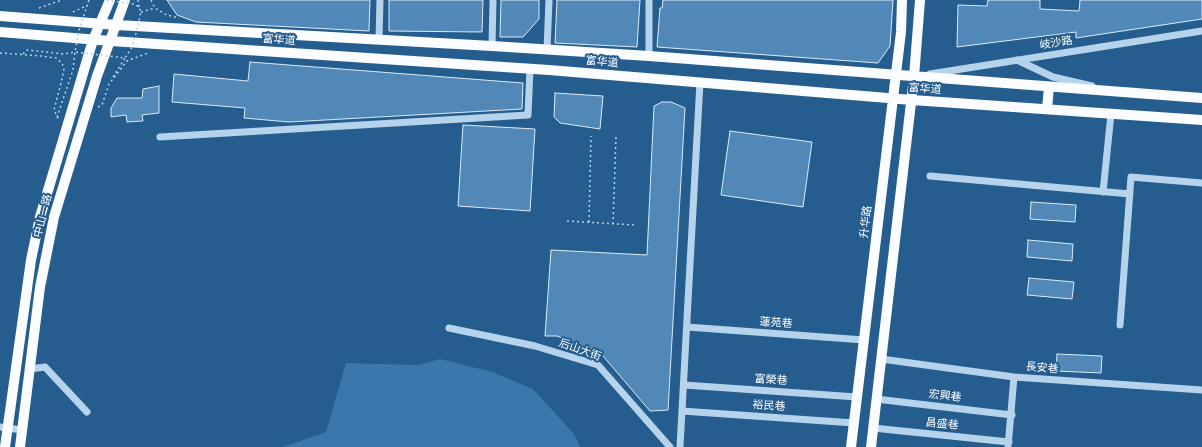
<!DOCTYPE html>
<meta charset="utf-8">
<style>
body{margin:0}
canvas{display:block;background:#255d8f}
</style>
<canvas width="1202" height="447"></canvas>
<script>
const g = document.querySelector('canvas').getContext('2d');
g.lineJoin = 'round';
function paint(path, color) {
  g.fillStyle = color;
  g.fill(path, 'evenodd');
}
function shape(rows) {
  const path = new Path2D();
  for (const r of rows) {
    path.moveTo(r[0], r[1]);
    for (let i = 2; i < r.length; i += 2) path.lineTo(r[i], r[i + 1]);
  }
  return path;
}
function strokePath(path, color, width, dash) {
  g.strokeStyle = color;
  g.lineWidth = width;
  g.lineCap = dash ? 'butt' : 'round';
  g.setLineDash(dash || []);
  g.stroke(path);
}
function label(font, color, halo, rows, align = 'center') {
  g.font = font + ' "Work Sans","Noto Sans SC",sans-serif';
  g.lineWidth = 4;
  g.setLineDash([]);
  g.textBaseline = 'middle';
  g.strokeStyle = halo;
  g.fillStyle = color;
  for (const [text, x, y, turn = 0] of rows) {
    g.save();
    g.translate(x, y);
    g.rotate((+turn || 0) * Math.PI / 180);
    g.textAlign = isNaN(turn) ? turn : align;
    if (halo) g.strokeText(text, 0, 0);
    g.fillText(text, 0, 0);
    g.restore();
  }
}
const green = shape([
 [440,359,492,372,533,389,574,434,580,447,283,447,326,432,346,363,418,365]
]);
const building = shape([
 [167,0,370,0,369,31,196,22,177,15,167,0],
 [389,0,483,0,482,32,389,31,389,0],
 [501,0,539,0,539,19,523,37,500,37,501,0],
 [557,0,640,0,637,47,555,43,557,0],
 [663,0,893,0,890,46,878,63,657,47,660,8,662,8,663,0],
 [988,0,1040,0,1040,9,1079,11,1080,0,1202,0,1202,19,1076,38,1076,32,957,47,958,5,987,6,988,0],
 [250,62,523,83,522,109,289,122,244,118,245,108,172,102,174,74,248,81,250,62],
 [159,86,159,113,142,115,143,121,127,122,126,115,111,117,111,108,117,98,142,98,143,89,159,86],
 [555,93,603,96,600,129,560,123,554,117,555,93],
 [662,102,671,102,685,108,668,410,650,411,597,349,589,349,557,336,545,336,551,250,647,255,654,106,662,102],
 [463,125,535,129,530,211,458,206,463,125],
 [730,131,812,142,803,207,721,195,730,131],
 [1031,202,1076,205,1075,222,1030,219,1031,202],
 [1028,240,1073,244,1072,261,1027,257,1028,240],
 [1029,278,1074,282,1072,299,1027,295,1029,278],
 [1057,354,1102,356,1101,373,1056,371,1057,354]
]);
const path = shape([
 [138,0,139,7],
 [151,0,155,8,167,15,179,18],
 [39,8,62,0],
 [73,12,86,6],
 [141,12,155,8],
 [0,53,41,56,56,58,62,63,64,69,62,79,54,110,59,120],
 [23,54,27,50,64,54,75,52,73,70,57,117],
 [113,77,125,58],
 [98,107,102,105,109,84,127,61,148,53],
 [567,221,635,225],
 [589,222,591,136],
 [613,224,616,137]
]);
const minor = shape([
 [379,40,380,0],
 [492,46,493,0],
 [547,50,549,0],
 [649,56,649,0],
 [1017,60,1053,77,1092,86],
 [930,74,1202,31],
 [160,137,528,115,530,69],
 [930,176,1130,194],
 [1103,192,1111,114],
 [1120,325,1131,177,1202,183],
 [687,327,864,340],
 [449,328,535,346,598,365,670,447],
 [881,359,1014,377,1202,390],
 [30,369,45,367,87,412],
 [684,385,857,397],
 [876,399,1012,415],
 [682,411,854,423],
 [0,427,22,430],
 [873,428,1009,442],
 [680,447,700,82],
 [1008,447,1014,377]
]);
const major = shape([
 [0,16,117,25,492,46,649,56,1202,98],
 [0,32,111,41,549,70,912,100,1202,120],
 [1047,109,1049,87],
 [5,447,31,260,40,217,93,40,110,0],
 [20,447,40,287,54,217,97,76,125,0],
 [851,447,901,32,902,0],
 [871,447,914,77,920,0]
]);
const pathBridge = shape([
 [89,0,79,30,75,52,125,58,132,47,137,30,141,12,139,7,134,4,104,0]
]);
const streetNames = [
 ["富华道",279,40,4],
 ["岐沙路",1056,43,-9],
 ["富华道",602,62,5],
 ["富华道",925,89,4],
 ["中山一路",43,216,-76],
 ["升华路",866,222,-83],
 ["蓮苑巷",776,323,4],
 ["后山大街",580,350,20],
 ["長安巷",1042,368,5],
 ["富榮巷",771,380,4],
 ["宏興巷",945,396,7],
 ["裕民巷",769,406,4],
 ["昌盛巷",942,424,6]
];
paint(green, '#3977ac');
paint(building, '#5188b8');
strokePath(building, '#daebf9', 1);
strokePath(path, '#b6d3ec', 1.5, [2, 3]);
strokePath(minor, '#b6d3ec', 7);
strokePath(major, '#fafcff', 10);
strokePath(pathBridge, '#b6d3ec', 1.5, [2, 3]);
label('11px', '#fff', '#255d8f', streetNames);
</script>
